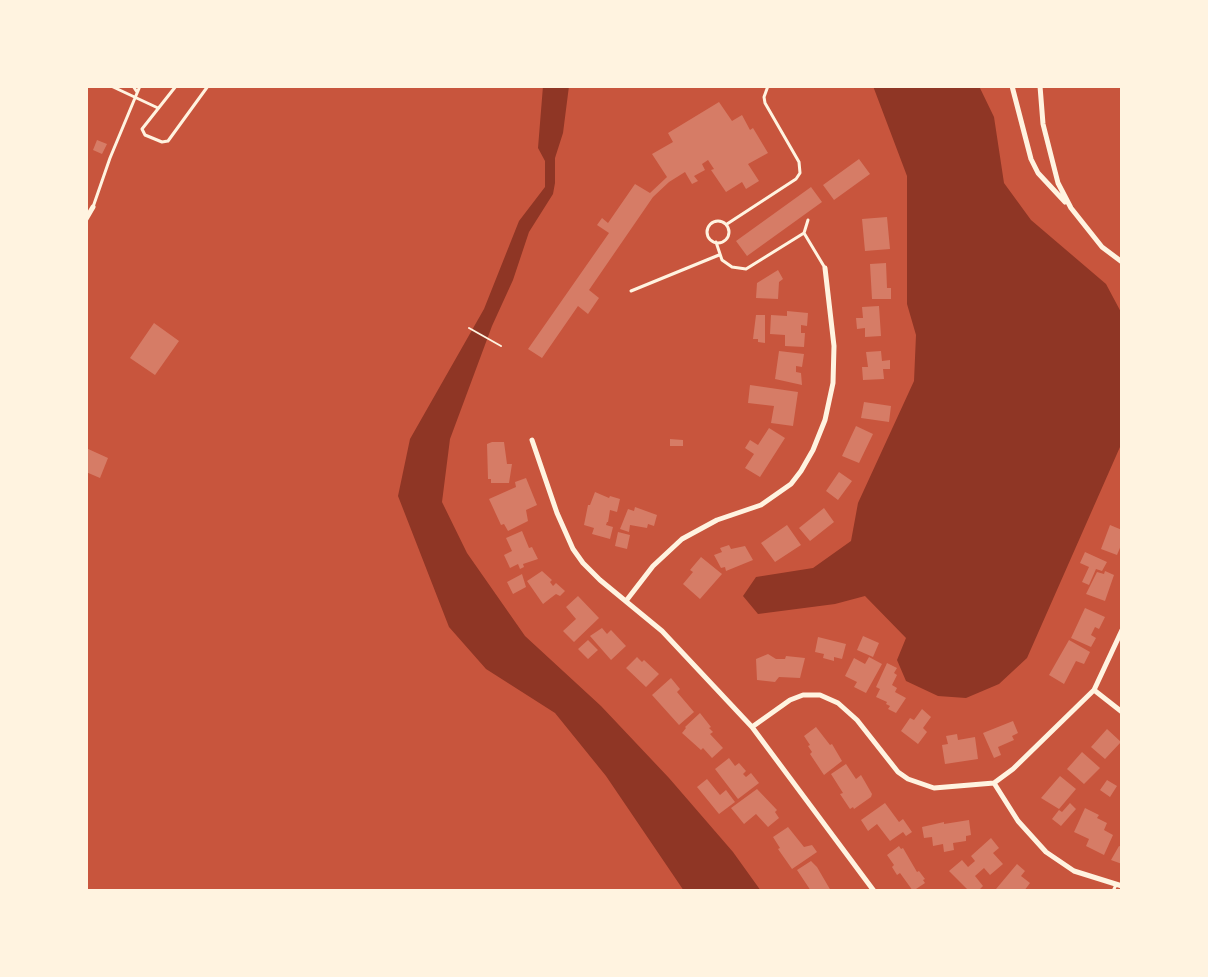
<!DOCTYPE html>
<style>
body{margin:0}
#map{position:relative;width:1208px;height:977px;overflow:hidden;background:#c8553d;font-family:"PT Sans",sans-serif}
canvas{display:block}
.frame{position:absolute;inset:0;border:88px solid #fff3e0;pointer-events:none}
</style>
<div id="map">
<canvas width="1208" height="977"></canvas>
<div class="frame"></div>
</div>
<script>
const g = document.querySelector('canvas').getContext('2d');
g.lineJoin = 'round';
function paint(path, color) {
  g.fillStyle = color;
  g.fill(path, 'evenodd');
}
function shape(rows) {
  const path = new Path2D();
  for (const r of rows) {
    if (r.length === 3) {
      path.moveTo(r[0] + r[2], r[1]);
      path.arc(r[0], r[1], r[2], 0, 2 * Math.PI);
      continue;
    }
    path.moveTo(r[0], r[1]);
    for (let i = 2; i < r.length; i += 2) path.lineTo(r[i], r[i + 1]);
  }
  return path;
}
function strokePath(path, color, width, dash) {
  g.strokeStyle = color;
  g.lineWidth = width;
  g.lineCap = dash ? 'butt' : 'round';
  g.setLineDash(dash || []);
  g.stroke(path);
}
const water = shape([
 [543,86,569,86,563,133,555,158,555,183,553,194,529,232,513,280,492,326,450,439,442,502,467,553,525,636,601,706,669,778,733,852,761,891,684,891,606,776,555,713,486,669,449,627,398,496,410,439,484,309,519,221,545,187,545,161,538,148],
 [873,86,979,86,994,117,1004,183,1031,220,1106,284,1122,314,1120,447,1027,658,999,684,966,698,938,696,906,681,897,660,906,638,865,596,835,604,758,614,743,596,756,577,813,568,851,541,858,503,914,381,916,335,907,304,907,176]
]);
const building = shape([
 [719,102,732,121,742,115,750,130,753,128,768,153,748,164,759,181,746,189,742,182,726,192,711,170,714,169,708,160,702,164,705,170,694,176,698,181,692,184,685,172,669,182,653,197,589,290,599,298,588,314,578,306,542,358,528,349,609,233,597,225,602,218,608,223,635,184,650,193,667,177,652,154,673,142,668,133],
 [97,140,107,144,102,154,93,150],
 [859,159,870,174,834,200,823,185],
 [811,187,822,202,747,256,736,241],
 [887,217,890,249,865,251,862,219],
 [886,263,887,288,891,288,891,299,872,299,870,264],
 [778,270,783,279,779,282,778,299,756,298,757,283],
 [879,306,881,336,865,337,865,328,857,329,856,318,863,318,862,307],
 [787,311,808,313,807,326,801,325,801,333,805,333,804,347,785,346,785,335,770,334,771,315,787,316],
 [756,315,765,315,765,343,758,342,758,339,753,339],
 [154,323,179,341,155,375,130,358],
 [779,351,804,354,802,367,796,366,796,372,801,373,802,385,775,379],
 [881,351,882,361,890,360,890,369,883,369,884,379,863,380,862,367,868,367,866,352],
 [750,385,798,392,793,426,771,423,774,406,748,403],
 [864,402,891,406,889,422,861,418],
 [856,426,873,434,859,463,842,456],
 [769,428,785,438,760,477,745,468,754,454,745,448,750,440,758,445],
 [670,439,683,440,683,446,670,446],
 [492,442,504,442,507,464,512,464,509,483,491,483,491,479,488,479,487,444],
 [86,448,108,458,100,478,86,472],
 [839,472,852,481,838,500,826,491],
 [526,478,537,505,526,510,528,521,508,531,504,524,501,525,489,499,516,487,515,482],
 [595,492,609,498,610,496,620,499,617,512,610,510,608,522,607,522,606,525,613,527,610,539,592,534,594,528,584,525,588,505,590,505],
 [635,507,657,515,654,526,648,524,647,528,630,525,629,532,620,529,628,509,634,511],
 [824,508,834,522,810,541,799,528],
 [787,525,801,545,775,562,761,543],
 [1110,525,1122,530,1122,543,1117,555,1101,549],
 [522,531,529,548,532,547,538,559,523,564,524,567,520,569,518,564,510,568,504,555,512,551,506,538],
 [618,532,630,535,627,549,615,546],
 [729,545,731,549,745,546,753,560,726,571,725,567,721,568,714,555,722,552,720,548],
 [1085,552,1107,562,1102,571,1096,569,1089,585,1082,582,1089,567,1080,563],
 [701,557,722,574,700,599,683,584,693,572,690,570],
 [542,571,552,580,550,582,553,586,556,583,565,591,560,596,556,594,552,597,543,604,527,581],
 [1105,571,1114,575,1105,601,1086,594,1097,572,1104,574],
 [522,574,526,587,513,594,507,582],
 [578,596,599,618,574,642,563,631,576,619,566,607],
 [1085,608,1105,617,1099,629,1095,627,1091,635,1096,638,1091,647,1071,638],
 [602,628,607,634,611,630,626,646,611,660,590,636],
 [863,636,879,643,873,657,857,650],
 [818,637,846,644,842,659,834,657,834,661,823,658,824,654,815,652],
 [588,640,598,650,588,659,578,649],
 [1069,640,1090,652,1084,664,1076,661,1064,684,1049,675],
 [768,654,776,659,785,659,786,656,805,658,800,678,779,677,775,682,757,680,756,659],
 [637,657,642,662,644,660,659,674,646,687,626,668],
 [869,657,882,664,866,693,854,687,857,682,845,676,854,658,865,664],
 [887,663,897,668,894,673,897,675,892,685,897,688,895,692,906,698,896,713,888,709,890,706,886,704,887,702,876,697,880,689,876,687],
 [671,678,680,689,677,692,694,712,679,725,652,695],
 [922,709,931,717,923,728,927,732,918,744,901,731,910,718,914,720],
 [700,713,711,727,709,728,713,732,710,734,723,748,712,758,703,748,701,750,682,733,686,728,685,727],
 [1013,721,1018,733,1012,736,1014,740,998,747,1001,755,994,758,983,733],
 [816,727,830,745,832,744,842,761,824,775,810,754,812,752,808,746,810,745,804,736],
 [1107,729,1121,742,1105,759,1091,747],
 [957,734,958,740,975,737,978,759,945,764,942,745,948,744,946,736],
 [1082,752,1100,768,1084,784,1067,769],
 [729,758,735,766,739,763,746,771,743,774,746,777,751,773,759,783,738,799,715,769],
 [846,764,856,779,861,775,872,794,871,797,854,809,853,807,850,809,840,794,843,793,831,774],
 [1060,776,1076,789,1059,809,1041,798],
 [707,779,720,795,726,790,735,802,719,814,697,787],
 [1107,780,1117,786,1110,797,1100,790],
 [757,789,777,810,775,812,779,818,768,827,756,814,744,824,731,808],
 [885,803,899,822,903,819,912,832,906,836,903,832,890,841,877,824,868,831,861,820],
 [1070,803,1076,809,1061,826,1052,819,1059,810,1062,812],
 [1085,808,1099,815,1097,818,1107,823,1104,830,1113,835,1104,855,1086,846,1089,839,1074,832],
 [969,820,971,835,966,836,966,841,953,843,954,850,944,852,943,844,933,846,932,837,924,838,922,827,944,822,944,824],
 [788,827,804,847,812,845,817,852,792,869,778,849,780,848,773,837],
 [991,838,999,848,993,853,1003,864,990,875,984,868,975,876,983,886,978,891,969,891,949,871,962,860,968,867,975,861,971,856],
 [899,846,901,849,903,848,917,872,919,871,925,879,923,880,925,883,913,891,900,873,897,875,892,867,894,865,887,855],
 [1119,846,1122,847,1122,864,1111,860],
 [811,861,817,867,831,891,811,891,797,870],
 [1017,864,1025,871,1021,876,1030,883,1024,891,998,891,996,889]
]);
const path = shape([
 [469,328,501,346]
]);
const service = shape([
 [111,86,158,108],
 [133,86,137,92],
 [176,86,142,129,145,135,162,142,168,141,208,86],
 [93,207,110,158,140,86],
 [718,232,11],
 [727,224,796,179,800,173,799,162,765,103,764,97,768,86],
 [804,233,808,220],
 [716,242,722,260,732,267,746,269,804,233,825,268],
 [631,291,719,255],
 [1113,891,1116,885]
]);
const minor = shape([
 [1012,86,1031,159,1038,173,1065,202],
 [1040,86,1043,124,1058,183,1071,208,1102,247,1122,262],
 [86,219,93,207],
 [532,440,557,513,573,549,583,563,600,580,662,631,752,727,874,891],
 [626,601,653,566,682,539,717,520,761,505,791,484,801,471,813,450,825,420,833,383,834,346,825,268],
 [1094,690,1122,712],
 [752,727,790,700,803,695,820,695,838,703,857,720,898,772,908,779,934,788,994,783,1013,769,1094,690,1122,630],
 [994,783,1018,821,1046,852,1074,871,1122,886]
]);
paint(water, '#8f3625');
paint(building, '#d67c66');
strokePath(path, '#fff3e0', 2);
strokePath(service, '#fff3e0', 3);
strokePath(minor, '#fff3e0', 5);
</script>
